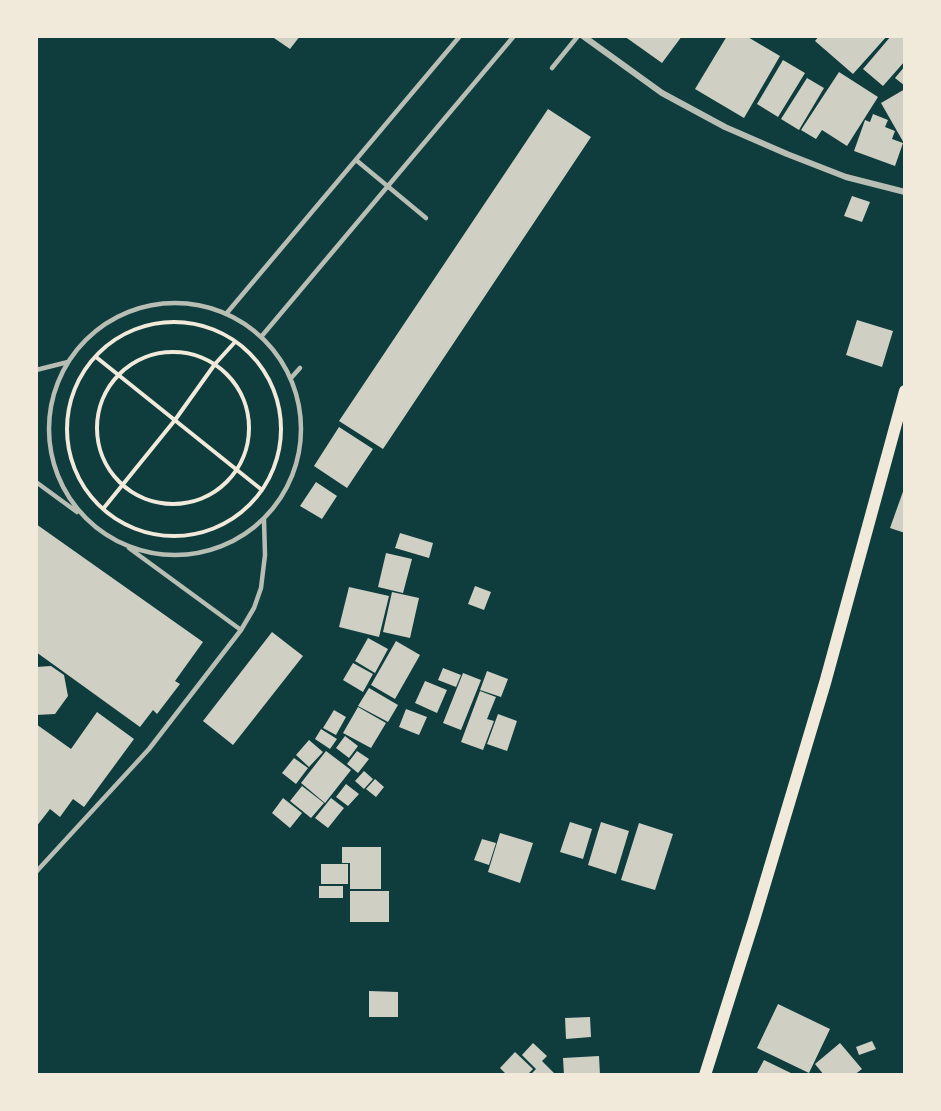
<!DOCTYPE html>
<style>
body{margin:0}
#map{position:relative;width:941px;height:1111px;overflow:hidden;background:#0f3d3e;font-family:"PT Sans",sans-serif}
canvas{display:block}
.frame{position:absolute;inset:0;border:38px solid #f1e9da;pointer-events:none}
</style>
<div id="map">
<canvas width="941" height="1111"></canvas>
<div class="frame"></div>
</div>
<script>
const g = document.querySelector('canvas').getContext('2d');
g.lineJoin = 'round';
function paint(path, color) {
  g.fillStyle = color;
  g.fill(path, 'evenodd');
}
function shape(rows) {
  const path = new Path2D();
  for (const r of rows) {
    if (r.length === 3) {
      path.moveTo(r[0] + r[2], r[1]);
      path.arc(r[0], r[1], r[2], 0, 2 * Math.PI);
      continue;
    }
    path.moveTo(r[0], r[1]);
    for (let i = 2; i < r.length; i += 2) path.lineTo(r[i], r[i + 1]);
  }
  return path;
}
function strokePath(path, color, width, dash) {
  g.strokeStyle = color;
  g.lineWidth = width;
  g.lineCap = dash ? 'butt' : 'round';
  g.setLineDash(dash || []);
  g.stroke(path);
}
const building = shape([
 [271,36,300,36,290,49],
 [624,36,682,36,662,63],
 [727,36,746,36,780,56,744,118,695,89],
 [819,36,887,36,853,74,815,41],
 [891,36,905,36,905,61,883,86,863,69],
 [783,60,805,73,778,117,757,104],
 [905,66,905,86,895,78],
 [839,72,878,97,847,146,822,130,816,139,801,130],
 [807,78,824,88,799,130,781,119],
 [905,89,905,145,881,103],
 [548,109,591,137,383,449,339,421],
 [873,114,888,120,885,127,895,131,892,139,903,143,895,166,854,151,865,120,870,122],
 [852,196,870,202,862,222,844,216],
 [857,320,893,331,882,367,846,355],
 [339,427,373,449,347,488,314,466],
 [316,482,337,496,322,519,300,506],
 [905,486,905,533,890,528],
 [36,524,203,642,175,681,180,684,157,714,153,710,140,727,36,652],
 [400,533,433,543,429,558,395,548],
 [386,553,412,559,403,593,378,587],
 [475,586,491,592,484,610,468,604],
 [349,587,389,596,379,637,339,627],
 [392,592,419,598,410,638,383,632],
 [272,632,303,656,233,745,203,721],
 [368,638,388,649,375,673,355,661],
 [396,641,420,655,395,699,371,685],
 [353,663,373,674,363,692,343,680],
 [51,666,64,675,68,696,55,714,36,715,36,667],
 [443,668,461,675,456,687,438,680],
 [487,671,508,679,501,697,480,690],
 [463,673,481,680,461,730,443,723],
 [425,681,447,690,437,713,415,703],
 [369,688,398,705,388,722,358,706],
 [480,691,496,697,487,719,494,721,483,750,461,742],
 [358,707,386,723,371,748,343,733],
 [406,709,427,717,419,735,399,727],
 [334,710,346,717,336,735,323,728],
 [97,712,134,739,84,807,73,799,60,817,50,809,36,827,36,724,71,749],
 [498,714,517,721,507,751,487,744],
 [321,729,337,739,330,749,315,739],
 [345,736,358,746,349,758,336,748],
 [309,740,323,752,309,767,296,755],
 [326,751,351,770,325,803,301,783],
 [357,751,369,759,358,773,347,764],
 [294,758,308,768,296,784,282,773],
 [364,771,373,779,364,789,355,781],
 [375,779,384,787,376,797,366,789],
 [346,784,359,794,348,806,336,797],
 [302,786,324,803,311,818,290,801],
 [283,798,302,813,290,828,272,813],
 [331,798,344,808,328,828,315,818],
 [570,822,592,829,583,859,560,852],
 [601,822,629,831,616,874,588,865],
 [639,823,673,834,655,890,621,880],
 [500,833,533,843,520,883,488,872],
 [482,839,496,843,489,865,474,860],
 [342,847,381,847,381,889,350,889,350,863,342,863],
 [321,864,348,864,348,884,321,884],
 [319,886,343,886,343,898,319,898],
 [350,891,389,891,389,922,350,922],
 [369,991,398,992,398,1017,369,1017],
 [778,1004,830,1029,809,1073,757,1048],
 [590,1017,591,1037,566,1039,565,1018],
 [872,1041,876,1049,859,1055,856,1047],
 [533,1043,547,1056,542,1061,556,1075,530,1075,536,1069,522,1055],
 [840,1043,862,1069,854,1075,824,1075,815,1064],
 [515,1052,533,1069,527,1075,507,1075,500,1068],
 [599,1056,600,1075,564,1075,563,1058],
 [764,1060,795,1075,756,1075]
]);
const path = shape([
 [174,429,107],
 [173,428,76],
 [96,357,262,490],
 [103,509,175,420,215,364,235,342]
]);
const service = shape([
 [552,68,578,36],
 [356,160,426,218],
 [175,429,126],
 [226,314,460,36],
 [261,337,514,36],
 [36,370,68,362],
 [291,378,300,368],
 [36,482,77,512],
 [129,548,241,630],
 [36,872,149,749,241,630,254,608,261,588,265,555,264,520]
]);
const minor = shape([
 [583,36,662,93,725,127,787,154,846,177,905,192]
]);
const secondary = shape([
 [705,1075,754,920,825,683,905,391]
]);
paint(building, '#cfcfc3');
strokePath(path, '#f1e9da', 4);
strokePath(service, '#b8beb3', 4.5);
strokePath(minor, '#b8beb3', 6);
strokePath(secondary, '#f1e9da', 12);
</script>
